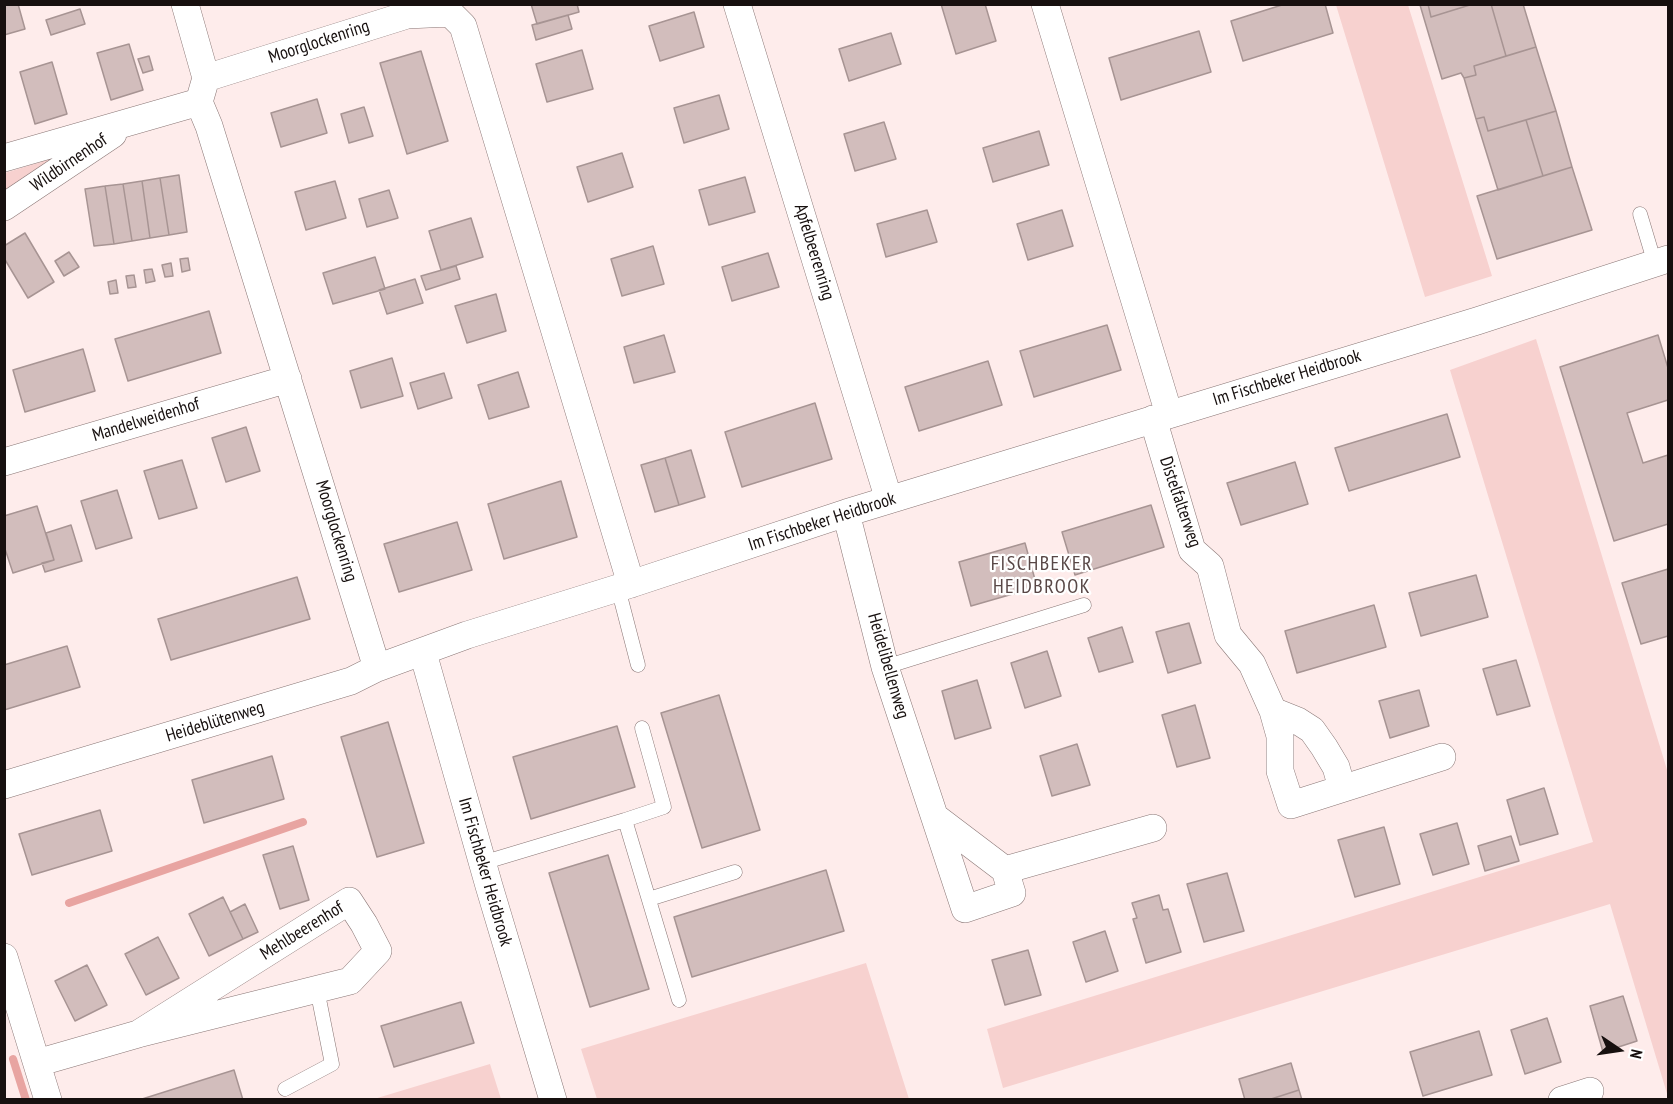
<!DOCTYPE html>
<meta charset="utf-8">
<style>
body{margin:0}
#map{position:relative;width:1673px;height:1104px;overflow:hidden;background:#feeceb;font-family:"PT Sans Narrow",sans-serif}
canvas{display:block}
.frame{position:absolute;inset:0;border:6px solid #17100f;pointer-events:none}
.north{position:absolute;left:1589px;top:1020px;width:60px;height:60px;-webkit-text-stroke:4px #fff;paint-order:stroke;rotate:103deg;font-size:16px;font-weight:700;line-height:24px;text-align:center;color:#17100f}
.north::after{content:'';display:block;margin:auto;width:21px;height:27px;background:#17100f;clip-path:polygon(50% 0,100% 100%,50% 72%,0 100%)}
</style>
<div id="map">
<canvas width="1673" height="1104"></canvas>
<div class="frame"></div>
<div class="north">N</div>
</div>
<script>
const g = document.querySelector('canvas').getContext('2d');
g.lineJoin = 'round';
function paint(path, color) {
  g.fillStyle = color;
  g.fill(path, 'evenodd');
}
function shape(rows) {
  const path = new Path2D();
  for (const r of rows) {
    path.moveTo(r[0], r[1]);
    for (let i = 2; i < r.length; i += 2) path.lineTo(r[i], r[i + 1]);
  }
  return path;
}
function strokePath(path, color, width, dash) {
  g.strokeStyle = color;
  g.lineWidth = width;
  g.lineCap = dash ? 'butt' : 'round';
  g.setLineDash(dash || []);
  g.stroke(path);
}
function label(font, color, halo, rows, align = 'center') {
  g.font = font + ' "PT Sans Narrow",sans-serif';
  g.lineWidth = 4.5;
  g.setLineDash([]);
  g.textBaseline = 'middle';
  g.strokeStyle = halo;
  g.fillStyle = color;
  for (const [text, x, y, turn = 0] of rows) {
    g.save();
    g.translate(x, y);
    g.rotate((+turn || 0) * Math.PI / 180);
    g.textAlign = isNaN(turn) ? turn : align;
    if (halo) g.strokeText(text, 0, 0);
    g.fillText(text, 0, 0);
    g.restore();
  }
}
const green = shape([
 [1336,5,1408,5,1492,276,1425,297],
 [40,152,63,159,5,196,5,173,41,162],
 [1536,339,1668,773,1668,1097,1610,904,1003,1088,987,1029,1593,842,1450,370],
 [866,963,909,1099,597,1099,581,1049],
 [490,1064,501,1099,374,1099]
]);
const stream = shape([
 [69,903,303,822],
 [13,1059,26,1100]
]);
const building = shape([
 [4,4,18,4,25,29,4,35,4,4],
 [531,4,577,4,579,12,537,24,531,4],
 [941,4,985,4,996,41,956,54,941,4],
 [1285,4,1325,4,1333,33,1243,61,1231,21,1285,4],
 [1428,4,1431,17,1473,4,1491,4,1506,56,1474,66,1476,75,1464,78,1461,73,1442,79,1420,5,1428,4],
 [1428,4,1473,4,1431,17,1428,4],
 [1491,4,1523,4,1536,47,1506,56,1491,4],
 [80,9,85,24,51,35,46,20,80,9],
 [694,12,704,47,660,61,649,26,694,12],
 [568,15,572,29,536,40,532,25,568,15],
 [1199,31,1211,72,1121,100,1109,58,1199,31],
 [891,33,901,64,849,81,839,49,891,33],
 [129,44,143,90,111,100,97,53,129,44],
 [1536,47,1556,111,1488,131,1484,117,1476,119,1464,78,1476,75,1474,66,1536,47],
 [582,50,593,89,547,102,536,64,582,50],
 [421,51,448,141,407,154,380,63,421,51],
 [149,56,153,70,143,73,138,59,149,56],
 [52,62,67,114,35,124,20,72,52,62],
 [719,95,729,129,684,143,674,108,719,95],
 [317,99,327,133,281,147,271,113,317,99],
 [364,107,373,136,349,143,341,114,364,107],
 [1556,111,1572,167,1543,176,1526,120,1556,111],
 [1484,117,1488,131,1526,120,1543,176,1498,190,1476,119,1484,117],
 [884,122,896,159,855,171,844,134,884,122],
 [1039,131,1049,165,993,182,983,148,1039,131],
 [622,153,633,187,588,202,577,167,622,153],
 [1572,167,1592,230,1497,259,1477,196,1572,167],
 [179,175,187,232,169,235,160,178,179,175],
 [745,177,755,212,709,225,699,190,745,177],
 [160,178,169,235,150,238,142,181,160,178],
 [142,181,150,238,132,241,123,184,142,181],
 [335,181,346,218,306,230,295,192,335,181],
 [123,184,132,241,114,244,105,186,123,184],
 [105,186,114,244,94,246,85,189,105,186],
 [389,190,398,218,367,227,359,199,389,190],
 [927,210,937,242,886,257,877,224,927,210],
 [1062,210,1073,246,1028,260,1017,224,1062,210],
 [471,218,483,257,441,270,429,231,471,218],
 [25,233,54,282,28,298,4,258,4,246,25,233],
 [653,246,664,284,622,296,611,259,653,246],
 [69,252,79,267,64,276,55,261,69,252],
 [768,253,779,287,732,301,722,267,768,253],
 [375,257,385,289,333,304,323,273,375,257],
 [188,258,190,270,182,272,180,259,188,258],
 [171,263,173,276,165,277,162,265,171,263],
 [456,266,460,279,426,290,421,276,456,266],
 [152,269,155,281,146,283,144,270,152,269],
 [134,275,136,287,128,288,126,276,134,275],
 [415,279,423,303,387,314,379,290,415,279],
 [116,280,118,293,110,294,108,282,116,280],
 [496,294,506,331,467,343,455,306,496,294],
 [209,311,221,353,128,381,115,339,209,311],
 [1107,325,1121,370,1034,397,1020,351,1107,325],
 [664,335,675,372,634,383,624,347,664,335],
 [1658,335,1668,368,1668,400,1627,413,1643,463,1668,455,1668,524,1614,541,1560,367,1658,335],
 [83,349,95,391,25,412,13,370,83,349],
 [392,358,403,396,361,408,350,371,392,358],
 [988,361,1002,405,919,431,905,387,988,361],
 [518,372,529,407,489,419,478,385,518,372],
 [444,373,452,398,418,409,410,383,444,373],
 [815,403,832,459,742,487,725,432,815,403],
 [1447,414,1460,457,1349,491,1335,448,1447,414],
 [246,427,260,471,226,482,212,438,246,427],
 [691,450,705,497,679,505,665,458,691,450],
 [665,458,679,505,655,512,641,465,665,458],
 [182,460,197,508,159,519,144,471,182,460],
 [1295,462,1308,504,1241,525,1227,483,1295,462],
 [561,481,577,537,504,559,488,504,561,481],
 [117,490,132,538,96,549,81,501,117,490],
 [1151,505,1164,547,1075,575,1062,532,1151,505],
 [37,506,54,560,13,573,4,546,4,516,37,506],
 [457,522,472,570,399,592,384,544,457,522],
 [71,525,82,561,45,572,42,563,54,560,46,533,71,525],
 [1025,543,1037,587,971,606,959,562,1025,543],
 [1668,569,1668,636,1641,644,1622,583,1668,569],
 [1476,575,1488,617,1421,636,1409,593,1476,575],
 [297,577,310,619,171,660,158,619,297,577],
 [1374,605,1386,647,1297,673,1285,631,1374,605],
 [1189,623,1201,663,1168,673,1156,632,1189,623],
 [1122,627,1133,662,1099,672,1088,638,1122,627],
 [67,646,80,687,4,710,4,665,67,646],
 [1047,651,1061,696,1025,708,1011,663,1047,651],
 [1516,660,1530,706,1497,715,1483,669,1516,660],
 [977,680,991,728,955,739,942,691,977,680],
 [1419,690,1429,726,1390,738,1379,701,1419,690],
 [719,695,760,830,702,848,661,713,719,695],
 [1195,705,1210,758,1177,767,1162,715,1195,705],
 [388,722,424,843,377,857,341,737,388,722],
 [617,726,635,787,531,819,513,757,617,726],
 [1077,744,1090,785,1052,796,1040,756,1077,744],
 [272,756,284,799,204,823,192,780,272,756],
 [1544,788,1558,834,1520,845,1507,800,1544,788],
 [100,810,112,851,32,875,19,834,100,810],
 [1457,823,1469,864,1433,875,1420,834,1457,823],
 [1384,827,1400,884,1355,897,1338,840,1384,827],
 [1511,836,1519,861,1485,871,1478,846,1511,836],
 [293,846,309,900,280,909,263,855,293,846],
 [608,855,649,989,590,1007,549,873,608,855],
 [826,870,844,931,692,977,674,917,826,870],
 [1227,873,1244,931,1204,942,1187,884,1227,873],
 [1159,895,1163,910,1168,909,1181,952,1146,963,1133,919,1137,918,1132,903,1159,895],
 [223,897,243,939,209,956,189,914,223,897],
 [245,904,258,932,243,939,230,912,245,904],
 [1105,931,1118,971,1086,982,1073,942,1105,931],
 [158,937,179,978,146,995,125,954,158,937],
 [1028,950,1041,995,1005,1005,992,960,1028,950],
 [87,965,107,1005,75,1021,55,981,87,965],
 [1623,996,1637,1041,1603,1052,1590,1006,1623,996],
 [461,1002,474,1043,394,1067,381,1026,461,1002],
 [1547,1018,1561,1062,1525,1074,1511,1030,1547,1018],
 [1479,1031,1492,1075,1423,1096,1410,1052,1479,1031],
 [1291,1063,1299,1090,1268,1100,1245,1100,1239,1079,1291,1063],
 [234,1070,243,1100,139,1100,234,1070],
 [1299,1090,1302,1100,1268,1100,1299,1090]
]);
const service = shape([
 [1640,214,1655,264],
 [618,588,638,665],
 [885,667,1084,605],
 [625,820,664,807,642,728],
 [482,863,625,820,679,1000],
 [649,899,735,872],
 [285,1089,332,1064,317,989]
]);
const minor = shape([
 [185,4,206,78],
 [737,4,889,500],
 [1045,4,1169,414],
 [4,158,199,102],
 [4,207,113,134],
 [1153,419,1192,550,1210,566,1228,635,1252,664,1273,711,1280,736,1280,771,1291,805,1442,757],
 [4,462,288,379],
 [846,513,885,667,965,909,1012,893,1005,870,935,817],
 [423,653,489,886,553,1100],
 [377,668,209,126,199,102,206,78,407,15,450,13,463,26,631,584],
 [1273,711,1298,721,1312,730,1324,747,1336,767,1342,788],
 [4,785,351,681,377,668,467,635,631,584,846,513,1477,321,1668,259],
 [1005,870,1153,828],
 [4,957,48,1100],
 [37,1063,138,1034,349,901,364,924,378,951,350,981,138,1034],
 [1562,1100,1590,1091]
]);
const streetNames = [
 ["Moorglockenring",319,42,-18],
 ["Wildbirnenhof",69,163,-34],
 ["Apfelbeerenring",814,252,73],
 ["Im Fischbeker Heidbrook",1287,378,-17],
 ["Mandelweidenhof",146,420,-17],
 ["Distelfalterweg",1180,502,71],
 ["Im Fischbeker Heidbrook",822,522,-18],
 ["Moorglockenring",336,531,73],
 ["Heidelibellenweg",888,666,74],
 ["Heideblütenweg",215,722,-17],
 ["Im Fischbeker Heidbrook",485,872,74],
 ["Mehlbeerenhof",302,931,-32]
];
const neighbourhoodNames = [
 ["FISCHBEKER",1042,564],
 ["HEIDBROOK",1042,587]
];
paint(green, '#f7d1cf');
strokePath(stream, '#e8a4a1', 8);
paint(building, '#d2bdbc');
strokePath(building, '#a79493', 1.5);
strokePath(service, '#8a7776', 15);
strokePath(minor, '#8a7776', 28);
strokePath(service, '#fff', 14);
strokePath(minor, '#fff', 27);
label('18px', '#17100f', '#fff', streetNames);
g.letterSpacing = '1.5px';
label('20px', '#584746', '#fff', neighbourhoodNames);
g.letterSpacing = '0px';
</script>
